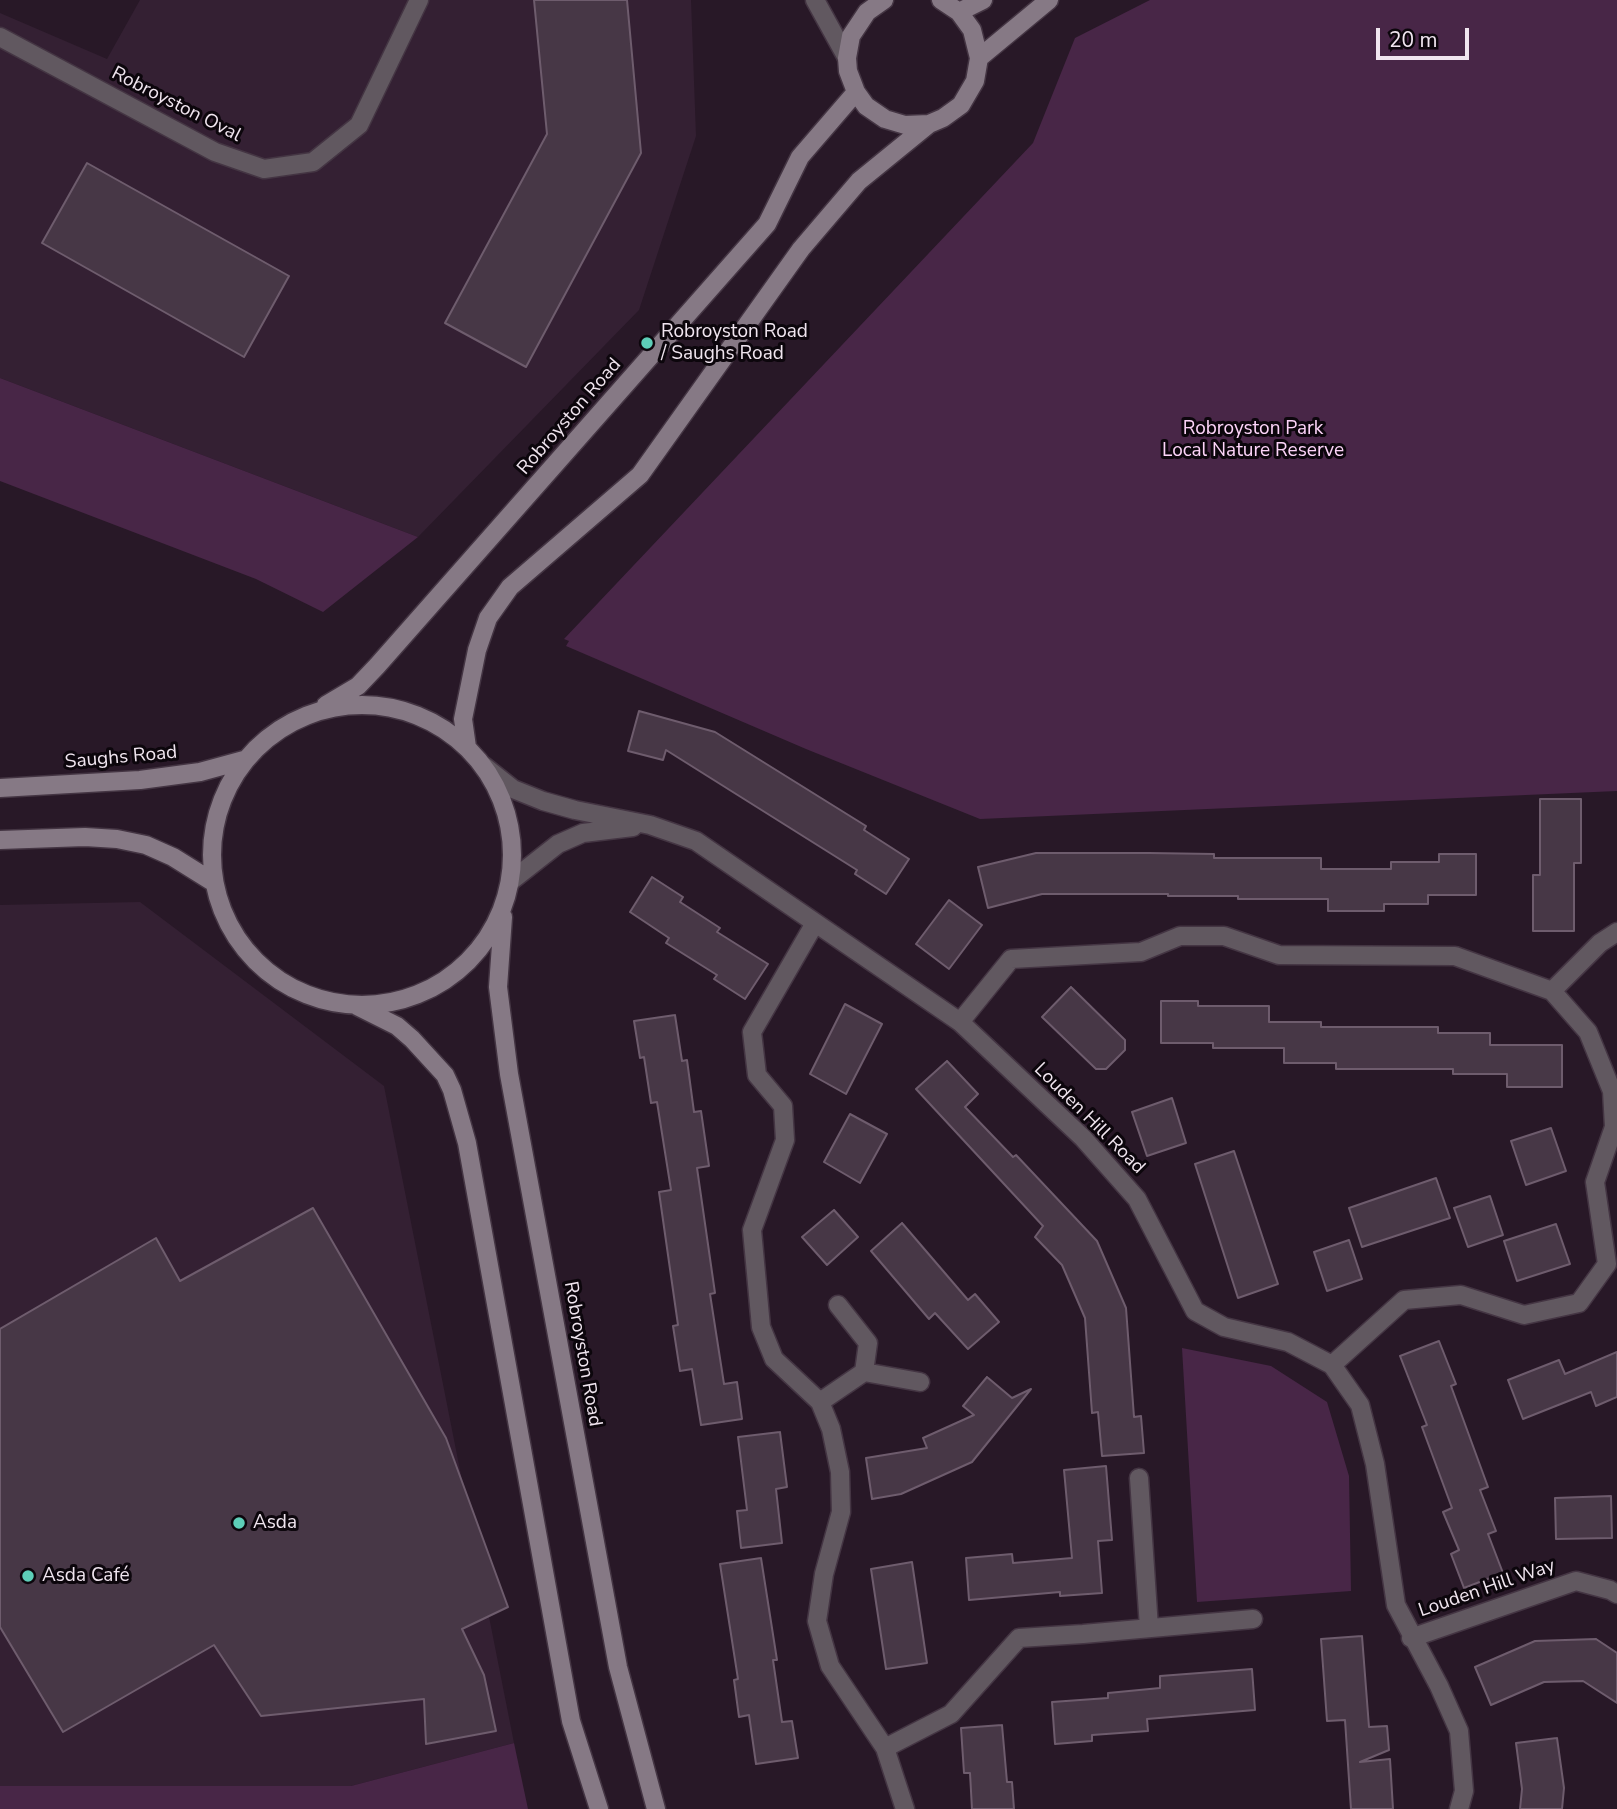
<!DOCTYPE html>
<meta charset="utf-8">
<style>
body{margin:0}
#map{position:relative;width:1617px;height:1809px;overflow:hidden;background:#281827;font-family:"Nunito Sans",sans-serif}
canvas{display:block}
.scale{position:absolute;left:1376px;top:28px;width:93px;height:32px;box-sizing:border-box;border:4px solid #f0e5ef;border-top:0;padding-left:9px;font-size:21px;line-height:24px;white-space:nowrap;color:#f0e5ef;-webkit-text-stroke:5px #0c060c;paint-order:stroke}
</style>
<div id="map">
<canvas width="1617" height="1809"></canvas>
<div class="scale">20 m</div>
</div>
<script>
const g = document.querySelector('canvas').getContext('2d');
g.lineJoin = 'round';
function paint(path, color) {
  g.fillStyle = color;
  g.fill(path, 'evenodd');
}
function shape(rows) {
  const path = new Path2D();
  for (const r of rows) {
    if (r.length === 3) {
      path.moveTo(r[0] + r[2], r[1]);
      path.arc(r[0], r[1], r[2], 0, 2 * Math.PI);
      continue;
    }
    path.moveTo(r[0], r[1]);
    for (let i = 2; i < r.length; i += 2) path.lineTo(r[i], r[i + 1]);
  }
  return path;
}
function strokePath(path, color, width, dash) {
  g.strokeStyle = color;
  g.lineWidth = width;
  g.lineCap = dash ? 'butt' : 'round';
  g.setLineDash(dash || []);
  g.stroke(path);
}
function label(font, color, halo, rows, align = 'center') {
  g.font = font + ' "Nunito Sans",sans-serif';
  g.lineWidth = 6;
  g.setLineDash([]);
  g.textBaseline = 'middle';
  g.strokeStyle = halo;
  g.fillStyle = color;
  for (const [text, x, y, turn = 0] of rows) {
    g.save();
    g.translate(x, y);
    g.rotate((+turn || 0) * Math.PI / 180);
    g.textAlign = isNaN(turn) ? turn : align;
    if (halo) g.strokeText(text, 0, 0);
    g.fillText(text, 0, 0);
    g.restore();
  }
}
const built = shape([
 [140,0,691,0,696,136,639,310,418,537,0,378,0,13,107,59],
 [140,902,384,1086,514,1743,351,1786,0,1786,0,905]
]);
const green = shape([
 [1150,0,1617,0,1617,791,980,819,806,749,566,646,569,641,564,639,1033,143,1075,38],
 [0,378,418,537,323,612,256,579,0,481],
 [1182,1348,1271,1366,1327,1402,1349,1476,1351,1591,1197,1602],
 [514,1743,528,1809,0,1809,0,1786,351,1786]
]);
const building = shape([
 [534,0,627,0,641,153,526,367,445,323,547,134,534,0],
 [87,163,289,276,244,357,42,243,87,163],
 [639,711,715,732,866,826,864,830,909,859,886,894,855,874,857,870,666,750,663,760,628,751,639,711],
 [1540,799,1581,799,1581,863,1574,863,1574,931,1533,931,1533,875,1540,875,1540,799],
 [1036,853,1149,853,1214,854,1214,858,1321,858,1321,869,1391,869,1391,862,1439,862,1439,854,1476,854,1476,895,1428,895,1428,904,1384,904,1384,911,1328,911,1328,899,1238,899,1238,896,1168,896,1168,894,1042,894,988,908,978,867,1036,853],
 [652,877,683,897,680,902,720,928,717,932,768,964,745,999,714,979,717,975,666,943,669,938,630,912,652,877],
 [949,900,982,925,949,969,916,944,949,900],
 [1071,987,1125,1040,1125,1050,1106,1069,1096,1069,1042,1017,1071,987],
 [1161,1001,1198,1001,1198,1006,1269,1006,1269,1022,1321,1022,1321,1027,1438,1027,1438,1033,1490,1033,1490,1045,1562,1045,1562,1087,1507,1087,1507,1074,1453,1074,1453,1069,1336,1069,1336,1063,1284,1063,1284,1048,1213,1048,1213,1043,1161,1043,1161,1001],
 [845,1004,882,1024,846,1094,810,1074,845,1004],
 [675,1015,682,1061,687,1060,694,1112,701,1111,709,1166,697,1168,715,1293,710,1294,724,1384,737,1382,742,1419,701,1425,692,1369,680,1371,673,1326,678,1325,659,1192,671,1190,657,1102,651,1103,644,1057,640,1058,634,1021,675,1015],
 [947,1061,978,1094,965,1107,1013,1157,1016,1155,1097,1241,1126,1308,1134,1417,1141,1416,1144,1453,1102,1456,1098,1412,1092,1413,1085,1318,1062,1265,1035,1237,1043,1226,916,1089,947,1061],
 [1172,1098,1186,1143,1147,1156,1132,1112,1172,1098],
 [850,1114,887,1134,860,1183,824,1162,850,1114],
 [1551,1128,1566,1171,1526,1185,1511,1141,1551,1128],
 [1234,1151,1278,1284,1238,1298,1195,1164,1234,1151],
 [1436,1178,1450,1218,1362,1247,1349,1208,1436,1178],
 [1490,1196,1503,1235,1468,1247,1454,1208,1490,1196],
 [313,1208,446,1438,508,1607,462,1629,484,1675,496,1731,426,1744,424,1699,261,1716,214,1645,63,1732,0,1627,0,1329,156,1238,180,1281,313,1208],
 [834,1210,858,1237,827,1265,802,1237,834,1210],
 [902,1223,968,1300,975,1294,999,1322,968,1349,935,1313,929,1319,871,1251,902,1223],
 [1556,1224,1570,1264,1517,1281,1504,1241,1556,1224],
 [1349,1240,1362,1279,1327,1291,1314,1252,1349,1240],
 [1439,1341,1456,1384,1451,1386,1488,1487,1480,1490,1496,1531,1488,1534,1503,1573,1464,1588,1451,1554,1459,1550,1443,1512,1452,1508,1422,1427,1427,1425,1400,1356,1439,1341],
 [1617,1352,1617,1397,1596,1406,1591,1392,1523,1419,1508,1380,1559,1360,1565,1374,1617,1352],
 [987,1377,1012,1398,1031,1389,972,1462,901,1494,872,1499,866,1458,927,1448,923,1438,974,1415,963,1406,987,1377],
 [780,1432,787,1487,776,1489,782,1543,741,1548,737,1511,747,1510,738,1437,780,1432],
 [1106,1466,1112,1540,1098,1541,1102,1593,1060,1596,1060,1592,969,1600,966,1558,1012,1554,1013,1563,1072,1558,1064,1470,1106,1466],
 [1611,1496,1612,1538,1556,1539,1555,1498,1611,1496],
 [761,1558,777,1660,773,1660,782,1722,792,1721,798,1758,756,1764,749,1715,739,1717,734,1680,738,1679,720,1564,761,1558],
 [912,1562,927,1663,886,1669,871,1569,912,1562],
 [1362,1636,1369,1727,1387,1726,1389,1750,1360,1762,1390,1759,1393,1809,1351,1809,1345,1720,1327,1721,1321,1639,1362,1636],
 [1596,1639,1617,1653,1617,1703,1583,1681,1544,1682,1491,1705,1475,1667,1535,1641,1596,1639],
 [1252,1669,1255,1710,1147,1719,1148,1731,1092,1735,1092,1741,1055,1744,1052,1702,1108,1698,1108,1693,1160,1688,1160,1676,1252,1669],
 [1002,1725,1007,1782,1012,1782,1014,1809,972,1809,970,1773,964,1773,961,1728,1002,1725],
 [1557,1738,1564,1788,1562,1809,1520,1809,1522,1789,1516,1743,1557,1738]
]);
const street = shape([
 [815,0,847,58],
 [0,37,215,152,264,169,313,162,359,125,419,0],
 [484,766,513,789,543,801,575,810,650,825,696,841,960,1022,1083,1138,1137,1199,1195,1311,1224,1327,1288,1342,1332,1365,1360,1405,1375,1464,1396,1605,1439,1686,1459,1731,1464,1791,1459,1809],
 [511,881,558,844,583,833,633,827],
 [815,923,752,1032,757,1075,783,1106,785,1140,752,1230,761,1327,774,1359,820,1402,831,1429,840,1472,841,1512,824,1574,817,1621,830,1666,885,1748,905,1809],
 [1552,991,1600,943,1617,932],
 [960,1022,1011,959,1141,952,1180,936,1224,936,1279,955,1455,956,1552,991,1588,1032,1612,1091,1614,1127,1595,1182,1607,1264,1579,1303,1524,1315,1461,1295,1404,1300,1332,1365],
 [864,1372,920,1382],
 [820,1402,864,1372,868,1343,838,1305],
 [1139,1478,1149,1628],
 [1411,1638,1576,1581,1610,1590,1617,1594],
 [885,1748,951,1714,1019,1638,1083,1634,1253,1619]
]);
const secondary = shape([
 [884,0,867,12,851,36,847,58,848,71,856,92,866,106,885,119,905,125,929,124],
 [959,12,983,0],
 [979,58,1049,0],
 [362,855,150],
 [326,705,358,686,377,666,767,224,800,157,856,92],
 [467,747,463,719,477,650,488,618,510,587,640,475,801,249,859,181,929,124,943,118,961,105,975,81,979,58,972,30,959,12,941,0],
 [0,788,140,780,200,772,244,760],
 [0,840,85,837,117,839,146,845,173,857,213,882],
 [503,917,498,987,509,1074,618,1667,656,1809],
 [357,1006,397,1026,412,1039,445,1075,452,1090,467,1143,571,1721,599,1809]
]);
const markers = [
 [647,343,7,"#5dceb8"],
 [239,1523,7,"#5dceb8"],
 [28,1576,7,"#5dceb8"]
];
const streetNames = [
 ["Robroyston Oval",176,105,27],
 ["Robroyston Road",570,417,-49],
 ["Saughs Road",121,758,-5],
 ["Louden Hill Road",1089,1119,45],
 ["Robroyston Road",582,1354,80],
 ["Louden Hill Way",1487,1589,-19]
];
const poiNames = [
 ["Robroyston Road",661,332],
 ["/ Saughs Road",661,354],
 ["Asda",253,1523],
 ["Asda Café",42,1576]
];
const parkNames = [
 ["Robroyston Park",1253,429],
 ["Local Nature Reserve",1253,451]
];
paint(built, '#342033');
paint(green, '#482647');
paint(building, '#473746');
strokePath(building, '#6e5c6d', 2);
strokePath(street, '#443543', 21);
strokePath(secondary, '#443543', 21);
strokePath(street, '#615860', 18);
strokePath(secondary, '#867985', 18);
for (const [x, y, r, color] of markers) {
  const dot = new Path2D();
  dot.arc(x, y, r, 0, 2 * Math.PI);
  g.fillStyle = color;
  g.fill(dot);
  strokePath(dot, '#0c060c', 2.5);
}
label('19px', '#f0e5ef', '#0c060c', streetNames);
label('19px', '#f0e5ef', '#0c060c', poiNames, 'left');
label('19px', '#fdd4f9', '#0c060c', parkNames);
</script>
